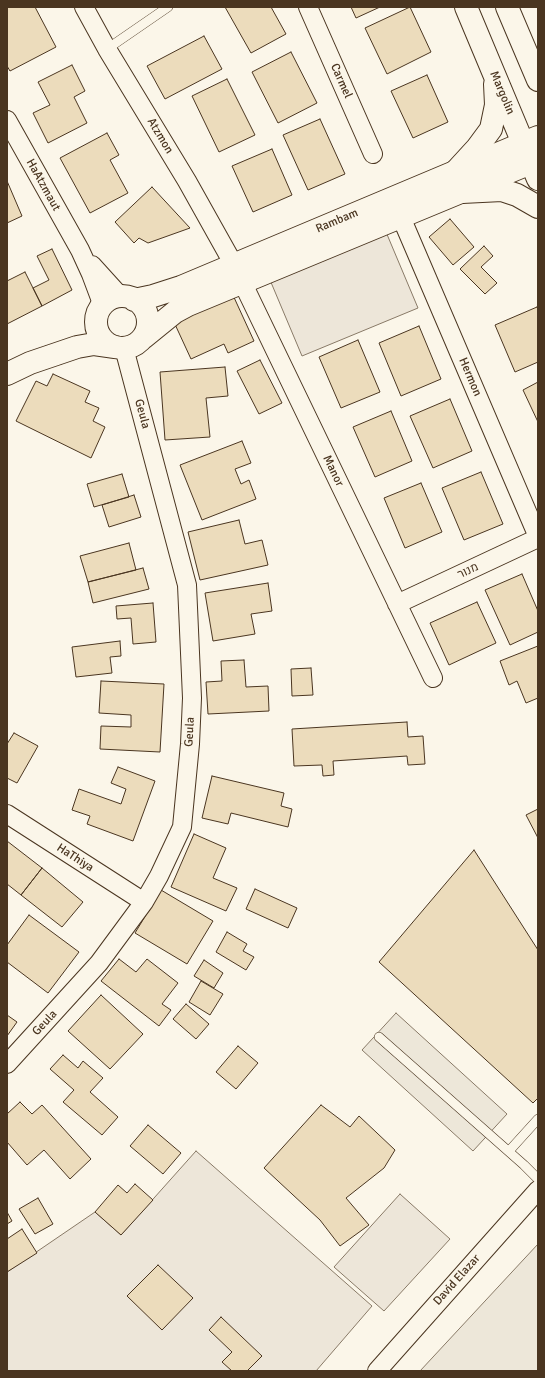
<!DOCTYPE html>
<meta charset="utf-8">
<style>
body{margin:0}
#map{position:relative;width:545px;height:1378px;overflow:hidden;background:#fbf6e9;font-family:Signika,sans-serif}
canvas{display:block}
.frame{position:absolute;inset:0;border:8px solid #4a3520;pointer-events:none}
</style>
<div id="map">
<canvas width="545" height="1378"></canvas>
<div class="frame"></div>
</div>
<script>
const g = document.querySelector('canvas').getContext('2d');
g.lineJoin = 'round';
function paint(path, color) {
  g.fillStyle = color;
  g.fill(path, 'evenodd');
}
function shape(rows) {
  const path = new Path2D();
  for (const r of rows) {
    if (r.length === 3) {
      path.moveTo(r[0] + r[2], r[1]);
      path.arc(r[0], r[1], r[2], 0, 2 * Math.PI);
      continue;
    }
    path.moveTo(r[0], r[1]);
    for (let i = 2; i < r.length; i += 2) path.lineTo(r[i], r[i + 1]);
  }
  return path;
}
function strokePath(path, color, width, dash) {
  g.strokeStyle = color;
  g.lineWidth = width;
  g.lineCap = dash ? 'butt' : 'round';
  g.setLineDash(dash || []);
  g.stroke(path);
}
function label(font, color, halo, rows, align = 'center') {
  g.font = font + ' Signika,Heebo,sans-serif';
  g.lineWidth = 3;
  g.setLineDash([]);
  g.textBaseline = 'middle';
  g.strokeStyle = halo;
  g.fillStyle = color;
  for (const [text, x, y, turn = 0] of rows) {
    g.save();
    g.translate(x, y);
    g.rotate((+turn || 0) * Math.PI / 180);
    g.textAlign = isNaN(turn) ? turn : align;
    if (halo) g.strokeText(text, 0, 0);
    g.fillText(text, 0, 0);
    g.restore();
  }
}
const green = shape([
 [386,232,418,308,302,356,270,280,386,232],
 [196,1151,372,1306,316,1371,7,1371,7,1272,95,1212,121,1235,196,1151],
 [400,1194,450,1239,384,1311,334,1267,400,1194]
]);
const parking = shape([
 [396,1013,507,1114,473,1151,362,1050,396,1013],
 [538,1244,538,1371,420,1371,538,1244]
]);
const building = shape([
 [9,7,35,7,56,47,10,71,7,66,7,8,9,7],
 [225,7,271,7,286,34,251,53,225,7],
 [351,7,380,7,356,18,351,7],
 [410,7,431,52,387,74,365,28,410,7],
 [204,36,222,69,165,99,147,66,204,36],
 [291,52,317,103,278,123,252,72,291,52],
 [72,65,85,91,74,97,87,123,48,143,33,113,50,105,38,82,72,65],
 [427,75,448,122,413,138,391,91,427,75],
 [227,79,255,135,219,152,192,96,227,79],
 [320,119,345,174,308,190,283,135,320,119],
 [107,133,119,155,110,160,128,193,90,213,60,158,107,133],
 [272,149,292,195,253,212,232,166,272,149],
 [7,181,22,216,7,223,7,181],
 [152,187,190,228,148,243,139,238,134,243,115,222,152,187],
 [450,219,474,247,453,265,429,237,450,219],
 [484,246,493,256,481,267,497,283,485,294,460,269,484,246],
 [52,249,72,290,42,306,33,288,49,280,37,256,52,249],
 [25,272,42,306,7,324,7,281,25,272],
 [232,293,254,341,228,353,224,344,191,359,173,320,232,293],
 [537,307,538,310,538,362,515,372,495,325,537,307],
 [419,326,441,379,401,396,379,343,419,326],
 [358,340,380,392,341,408,319,357,358,340],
 [260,360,282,403,259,414,237,371,260,360],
 [225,367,228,396,206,398,210,437,165,440,160,372,225,367],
 [53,374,90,391,85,402,99,408,93,421,105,427,91,458,16,421,36,381,47,386,53,374],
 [538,382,538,422,523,390,538,382],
 [450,399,472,451,433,468,410,416,450,399],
 [391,411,412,461,375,477,353,427,391,411],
 [242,441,251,463,235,469,241,484,249,480,256,499,202,520,180,465,242,441],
 [481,472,503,524,464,540,442,488,481,472],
 [122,474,129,497,94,507,87,484,122,474],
 [421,483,442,532,405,548,384,498,421,483],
 [134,495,141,517,109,527,102,505,134,495],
 [239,520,245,544,262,540,268,565,200,580,188,532,239,520],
 [129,543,136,570,88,582,80,556,129,543],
 [143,568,149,589,93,603,88,582,143,568],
 [522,574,538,611,538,632,510,645,485,590,522,574],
 [268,583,272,611,251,614,255,634,213,641,205,593,268,583],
 [477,602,496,643,449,665,430,623,477,602],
 [153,603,156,642,133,644,131,618,117,619,116,606,153,603],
 [120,641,121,656,110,657,112,673,76,677,72,647,120,641],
 [538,646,538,698,526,703,517,681,509,685,500,661,538,646],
 [244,660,246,687,268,686,269,711,208,714,206,682,222,681,221,661,244,660],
 [311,668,313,695,292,696,291,669,311,668],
 [101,681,164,684,160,752,100,749,101,726,131,727,131,715,99,713,101,681],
 [407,722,408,737,423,736,425,764,408,765,407,756,333,761,334,775,323,776,322,765,294,766,292,729,407,722],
 [14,733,38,746,17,783,7,778,7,744,14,733],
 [118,767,155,781,133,841,87,824,90,816,72,810,79,789,121,804,126,789,111,783,118,767],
 [212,776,284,793,281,806,292,809,288,827,231,813,228,824,202,818,212,776],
 [538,809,538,838,526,815,538,809],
 [194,834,226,848,213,878,237,888,226,911,171,887,194,834],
 [7,841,42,868,21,895,7,884,7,841],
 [474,850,538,950,538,1098,533,1103,379,962,474,850],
 [42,868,83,902,62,927,21,895,42,868],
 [255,889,297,908,288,928,246,909,255,889],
 [161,890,213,921,187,964,135,933,161,890],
 [29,915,79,952,48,993,7,962,7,945,29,915],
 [227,932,247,944,243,951,254,957,246,970,216,952,227,932],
 [119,959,136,972,147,959,178,983,162,1004,171,1010,159,1026,101,981,119,959],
 [204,960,223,973,214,988,194,976,204,960],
 [201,981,223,994,210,1015,189,1002,201,981],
 [101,995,143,1034,110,1069,68,1031,101,995],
 [186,1004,209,1024,196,1039,173,1019,186,1004],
 [7,1015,17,1022,7,1036,7,1015],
 [238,1046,258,1063,236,1089,216,1072,238,1046],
 [63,1055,78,1068,83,1061,103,1078,90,1092,118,1117,102,1135,63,1102,74,1090,50,1069,63,1055],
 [20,1102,32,1114,42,1105,91,1159,70,1179,44,1150,27,1165,7,1142,7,1114,20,1102],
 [321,1105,350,1127,359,1116,395,1150,384,1168,346,1198,369,1225,340,1246,320,1220,264,1168,321,1105],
 [148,1125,181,1153,163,1174,130,1146,148,1125],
 [135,1184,153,1200,121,1235,95,1212,118,1185,127,1193,135,1184],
 [38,1198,53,1224,35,1234,19,1209,38,1198],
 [7,1212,12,1221,7,1224,7,1212],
 [22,1229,37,1253,7,1272,7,1239,22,1229],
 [158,1265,193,1298,162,1330,127,1296,158,1265],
 [221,1317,262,1356,247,1371,232,1371,222,1362,232,1352,209,1330,221,1317]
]);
const service = shape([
 [107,49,168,7],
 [379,1037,524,1165,538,1179],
 [509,1151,538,1119]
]);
const minor = shape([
 [84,7,107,49,187,181,234,265,433,678],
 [308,7,373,154],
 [7,120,80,250,91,274,103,306],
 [401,217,538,537],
 [92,265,121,297],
 [397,604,538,538],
 [7,814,144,902],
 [7,1064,99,963,144,902,159,876,182,827,190,744,192,698,187,585,124,348],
 [377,1371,538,1190]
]);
const tertiary = shape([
 [122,322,26],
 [134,300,153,296,181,287,538,137],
 [143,338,175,312,188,305,538,160],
 [7,374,30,363,77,347,94,344,115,347]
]);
const secondary = shape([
 [466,7,538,179],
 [507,7,538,80],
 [455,172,477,148,491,129,496,105,495,84],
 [462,192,502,190,517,195,538,207]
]);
const streetNames = [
 ["Carmel",341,81,66],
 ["Margolin",502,93,67],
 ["Atzmon",160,136,59],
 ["HaAtzmaut",43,185,61],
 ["Rambam",337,221,-23],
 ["Hermon",470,377,67],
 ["Geula",142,414,75],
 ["Manor",333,471,64],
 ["מנור",468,571,-25],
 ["Geula",190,732,-87],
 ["HaThiya",75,858,33],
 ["Geula",45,1023,-47],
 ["David Elazar",457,1280,-48]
];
paint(green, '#ede6d9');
strokePath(green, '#887966', 1);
paint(parking, '#ede7d9');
strokePath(parking, '#887966', 1);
paint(building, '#ecdcbc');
strokePath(building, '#4a3520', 1);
strokePath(service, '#4a3520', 10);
strokePath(minor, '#4a3520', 20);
strokePath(tertiary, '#4a3520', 24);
strokePath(secondary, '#4a3520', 24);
strokePath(service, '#fbf6e9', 9);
strokePath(minor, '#fbf6e9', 18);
strokePath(tertiary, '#fbf6e9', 22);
strokePath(secondary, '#fbf6e9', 22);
label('12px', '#4a3520', '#fbf6e9', streetNames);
</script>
